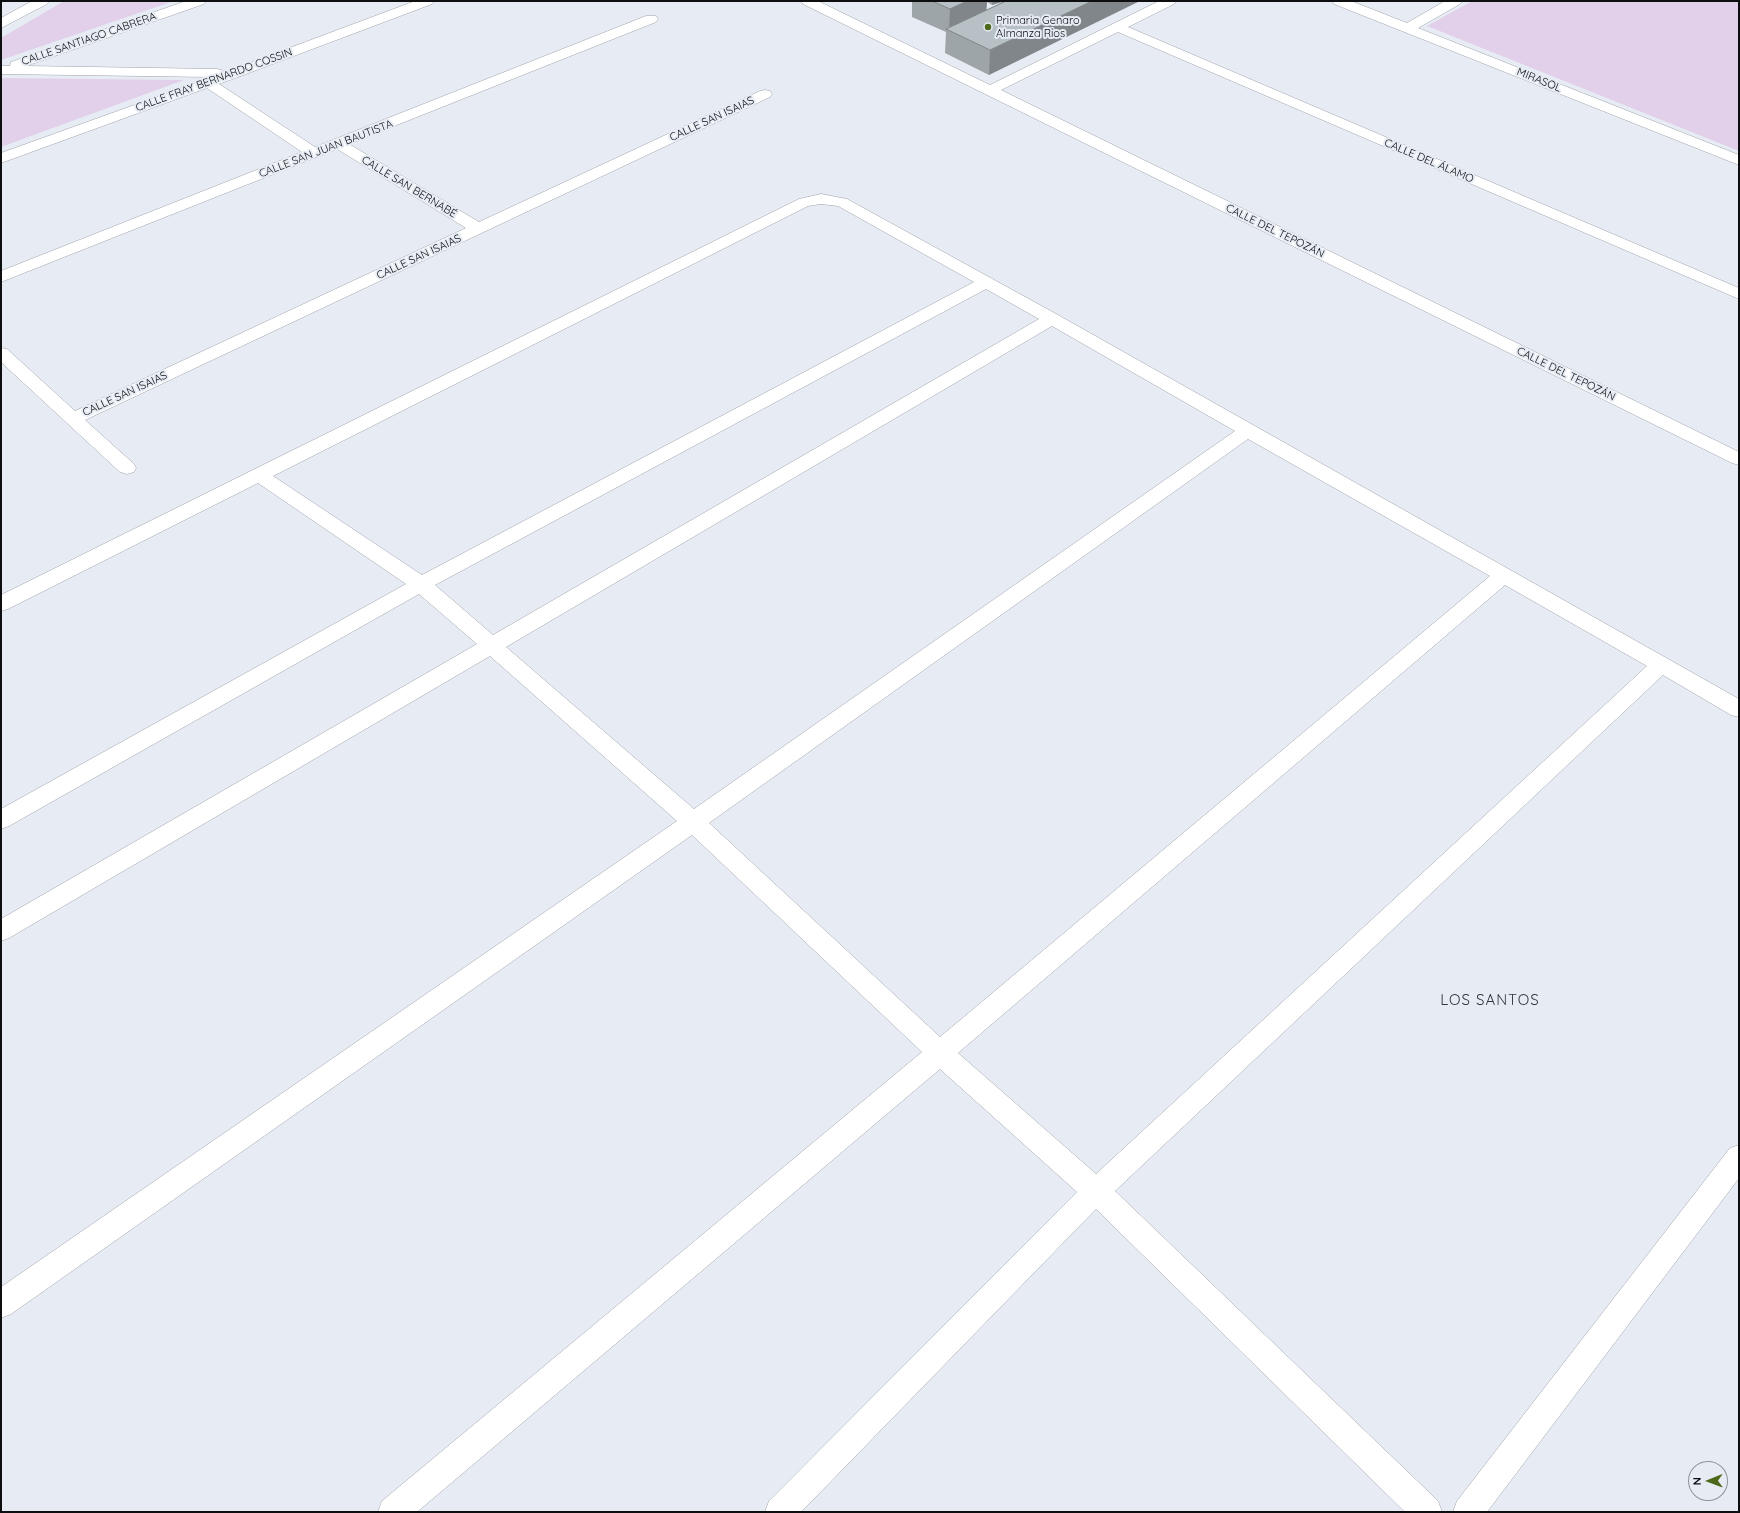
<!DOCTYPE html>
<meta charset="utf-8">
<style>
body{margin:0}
#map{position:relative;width:1740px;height:1513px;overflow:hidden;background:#e7ecf4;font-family:Quicksand,sans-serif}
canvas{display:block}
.frame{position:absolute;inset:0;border:2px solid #0c0e10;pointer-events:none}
.north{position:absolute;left:1688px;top:1461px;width:40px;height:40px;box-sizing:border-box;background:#e7ecf4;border:1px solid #8f9399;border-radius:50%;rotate:269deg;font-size:11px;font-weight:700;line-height:16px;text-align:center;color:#0c0e10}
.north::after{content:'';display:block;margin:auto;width:14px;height:18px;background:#4c681b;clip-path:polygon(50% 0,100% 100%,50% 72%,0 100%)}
</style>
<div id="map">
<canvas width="1740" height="1513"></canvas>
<div class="frame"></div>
<div class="north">N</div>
</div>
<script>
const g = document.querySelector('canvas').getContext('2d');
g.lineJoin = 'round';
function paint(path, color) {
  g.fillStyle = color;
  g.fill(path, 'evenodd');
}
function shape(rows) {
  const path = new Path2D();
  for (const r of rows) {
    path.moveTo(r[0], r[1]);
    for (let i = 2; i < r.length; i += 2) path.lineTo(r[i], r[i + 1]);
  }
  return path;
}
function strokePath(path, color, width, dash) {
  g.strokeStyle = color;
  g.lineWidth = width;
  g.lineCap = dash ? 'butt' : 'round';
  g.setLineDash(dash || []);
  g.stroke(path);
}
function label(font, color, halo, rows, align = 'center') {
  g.font = font + ' Quicksand,sans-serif';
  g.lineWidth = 4;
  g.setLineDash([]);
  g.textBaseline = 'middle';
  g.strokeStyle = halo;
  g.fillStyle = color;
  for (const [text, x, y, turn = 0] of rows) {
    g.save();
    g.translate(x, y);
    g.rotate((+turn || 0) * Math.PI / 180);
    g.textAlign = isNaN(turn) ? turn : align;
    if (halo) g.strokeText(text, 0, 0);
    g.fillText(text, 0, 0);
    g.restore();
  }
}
const green = shape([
 [64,1,174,1,1,60,1,38],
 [1472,1,1739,1,1739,151,1427,26],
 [1,78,184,80,1,147]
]);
const minor = shape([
 [32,1,49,1,47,4,1,28,1,18,32,1],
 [186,1,206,1,204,4,26,66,217,69,222,70,224,73,233,70,238,71,240,74,238,77,219,84,315,147,646,16,656,16,658,19,656,22,349,144,479,222,760,91,765,90,770,91,772,94,770,97,85,420,134,464,136,468,134,472,127,474,120,472,1,362,1,348,7,349,75,411,466,228,337,149,1,282,1,271,302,152,207,88,1,163,1,153,201,81,202,79,211,77,1,74,1,66,10,66,11,62,186,1],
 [801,1,818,1,990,85,1159,1,1176,1,1174,4,1128,27,1739,288,1739,299,1118,32,1001,90,1739,452,1739,465,1732,463,803,4,801,1],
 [1332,1,1351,1,1407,23,1445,1,1462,1,1460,4,1418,28,1739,155,1739,165,1334,4,1332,1],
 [821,194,847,199,1058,315,1739,699,1739,717,1731,715,1663,675,1115,1191,1438,1501,1442,1512,1405,1512,1096,1209,801,1512,765,1512,769,1501,1077,1192,940,1069,417,1512,378,1512,382,1501,922,1052,692,835,11,1314,1,1318,1,1287,677,821,490,656,9,938,1,941,1,919,477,644,419,594,9,826,1,829,1,809,406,584,258,483,8,609,1,611,1,595,799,199,821,194],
 [821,204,838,206,974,282,422,575,273,476,808,206,821,204],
 [986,289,1039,319,493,635,435,585,986,289],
 [1052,326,1235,431,694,809,506,647,1052,326],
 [1248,439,1490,576,940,1037,709,823,1248,439],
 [1505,585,1647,666,1096,1174,958,1053,1505,585],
 [1739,1145,1739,1178,1487,1512,1453,1512,1457,1501,1730,1148,1739,1145]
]);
const tertiary = shape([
 [415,1,434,1,432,4,238,77,233,78,228,77,226,74,228,71,415,1]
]);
const wall = shape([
 [912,1,1005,1,992,5,987,2,986,10,1006,1,989,75,945,53,946,32,912,17]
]);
const shadedWall = shape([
 [967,1,987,1,986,16,949,30,950,9],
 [993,1,1005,1,992,5],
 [1092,1,1140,1,989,75,990,50]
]);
const building = shape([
 [932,1,967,1,950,9,932,1],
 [1006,1,1092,1,990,50,946,29,1006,1]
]);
const markers = [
 [988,27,4,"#4c681b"]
];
const farPoinames = [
 ["Primaria Genaro",996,21],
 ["Almanza Rios",996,34]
];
const farStreetnames = [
 ["CALLE SANTIAGO CABRERA",89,39,-19],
 ["CALLE FRAY BERNARDO COSSIN",214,80,-20],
 ["MIRASOL",1539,80,22],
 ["CALLE SAN ISAIAS",712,119,-25],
 ["CALLE SAN JUAN BAUTISTA",326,149,-21],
 ["CALLE DEL ÁLAMO",1429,161,23],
 ["CALLE SAN BERNABÉ",409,187,31],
 ["CALLE DEL TEPOZÁN",1275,231,26],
 ["CALLE SAN ISAIAS",419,257,-25],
 ["CALLE DEL TEPOZÁN",1566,374,26],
 ["CALLE SAN ISAIAS",125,394,-25]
];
const quarterNames = [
 ["LOS SANTOS",1490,1000]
];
paint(green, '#e2d0ea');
strokePath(minor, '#9ea2aa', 1);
strokePath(tertiary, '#9ea2aa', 1);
paint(minor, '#fff');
paint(tertiary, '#fff');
paint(wall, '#9da5a9');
paint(shadedWall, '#80868a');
paint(building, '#b7c0c5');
strokePath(building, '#80868a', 1);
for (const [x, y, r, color] of markers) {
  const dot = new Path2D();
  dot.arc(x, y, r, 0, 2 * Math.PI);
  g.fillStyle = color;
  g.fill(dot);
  strokePath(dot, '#e7ecf4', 1.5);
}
label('11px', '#0c0e10', '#e7ecf4', farPoinames, 'left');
label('11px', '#0c0e10', '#e7ecf4', farStreetnames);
g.letterSpacing = '1px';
label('15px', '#33363d', '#e7ecf4', quarterNames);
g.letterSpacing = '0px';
</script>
